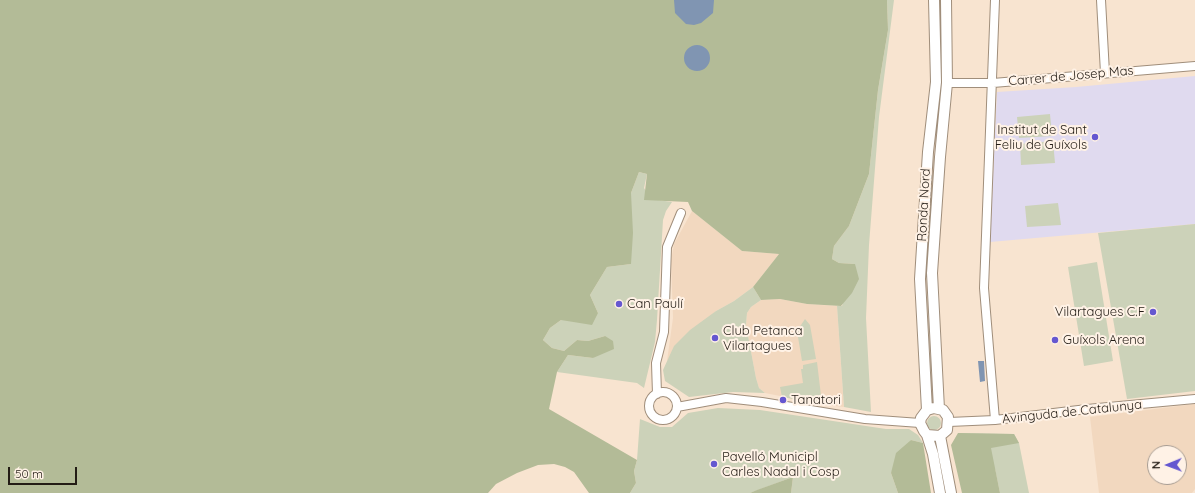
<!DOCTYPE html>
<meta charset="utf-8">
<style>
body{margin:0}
#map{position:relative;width:1195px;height:493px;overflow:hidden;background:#f8e4d0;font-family:Quicksand,sans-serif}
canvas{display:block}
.north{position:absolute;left:1147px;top:445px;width:40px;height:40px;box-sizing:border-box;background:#fff2e6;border:1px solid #a79c92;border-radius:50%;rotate:269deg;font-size:11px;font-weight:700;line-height:16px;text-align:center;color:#231c15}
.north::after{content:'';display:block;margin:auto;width:14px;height:18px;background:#6557d0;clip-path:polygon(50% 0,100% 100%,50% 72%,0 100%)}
.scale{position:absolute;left:8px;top:467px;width:69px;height:18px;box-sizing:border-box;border:2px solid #231c15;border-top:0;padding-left:5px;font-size:12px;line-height:14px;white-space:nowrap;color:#231c15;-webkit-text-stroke:3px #fff2e6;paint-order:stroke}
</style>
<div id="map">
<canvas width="1195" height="493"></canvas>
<div class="north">N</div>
<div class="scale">50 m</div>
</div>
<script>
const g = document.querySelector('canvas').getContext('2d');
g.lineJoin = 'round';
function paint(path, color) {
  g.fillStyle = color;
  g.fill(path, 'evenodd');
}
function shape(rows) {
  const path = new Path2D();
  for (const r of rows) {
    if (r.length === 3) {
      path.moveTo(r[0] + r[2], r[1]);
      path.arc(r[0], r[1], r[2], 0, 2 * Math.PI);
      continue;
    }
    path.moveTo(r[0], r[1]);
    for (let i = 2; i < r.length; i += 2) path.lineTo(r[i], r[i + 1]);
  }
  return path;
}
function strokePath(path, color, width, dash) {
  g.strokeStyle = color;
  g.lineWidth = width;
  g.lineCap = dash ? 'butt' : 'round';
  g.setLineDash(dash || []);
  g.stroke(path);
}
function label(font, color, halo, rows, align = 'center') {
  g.font = font + ' Quicksand,sans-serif';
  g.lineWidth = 4;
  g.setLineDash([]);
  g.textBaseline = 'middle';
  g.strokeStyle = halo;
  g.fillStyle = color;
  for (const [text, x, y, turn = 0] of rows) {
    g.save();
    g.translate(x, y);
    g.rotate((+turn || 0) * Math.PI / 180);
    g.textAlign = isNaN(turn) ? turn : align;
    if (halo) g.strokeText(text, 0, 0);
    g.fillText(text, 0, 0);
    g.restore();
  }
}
const built = shape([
 [692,211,742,251,779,254,753,287,734,301,716,311,667,361,673,318,671,261,674,244],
 [780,299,807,304,837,306,844,407,820,404,765,393,759,388,756,378,746,325,747,313,751,307,761,300],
 [1195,404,1195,489,1192,493,1099,493,1090,417],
 [1155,453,1179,453,1179,477,1155,477]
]);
const education = shape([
 [1195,76,1195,224,990,242,997,92,1076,87]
]);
const green = shape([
 [887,0,894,0,879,117,869,245,866,318,871,412,844,407,837,306,842,306,855,264,839,263,832,259,834,246,849,226,869,174,878,90,888,30],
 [1050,114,1052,136,1019,138,1017,117],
 [1053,141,1055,163,1021,165,1020,144],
 [639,172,647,174,644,188,651,199,672,202,666,211,663,220,657,320,655,342,644,388,637,383,557,372,568,355,593,358,605,336,588,341,577,340,564,351,552,348,543,340,550,328,561,320,598,313,590,295,607,267,631,264,631,193],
 [1058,203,1061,225,1027,227,1025,206],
 [1195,224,1195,391,1127,399,1098,233],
 [1097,262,1113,361,1084,366,1068,267],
 [753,287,761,300,751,307,747,313,746,325,756,378,759,388,765,393,733,392,689,397,665,381,663,370,674,346,690,330,716,311,734,301],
 [805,319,810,325,816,359,802,361,797,331],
 [817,362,822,404,782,397,780,387,803,383,801,369,803,369,803,365],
 [718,408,760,410,886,429,909,429,918,435,923,443,911,440,891,473,898,493,791,493,793,477,750,493,630,493,636,483,634,471,637,460,640,419,660,427,672,427,688,413],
 [934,423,7],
 [958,433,1014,434,1019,443,1029,493,1000,493,995,469]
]);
const forest = shape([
 [0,0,887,0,888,30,878,90,869,174,849,226,834,246,832,259,839,263,855,264,859,279,852,293,841,306,807,304,780,299,761,300,753,287,779,254,742,251,692,211,688,202,644,200,647,174,639,172,631,193,633,233,631,264,607,267,590,295,598,313,592,325,561,320,550,328,543,340,552,348,564,351,577,340,588,341,605,336,613,341,614,349,593,358,568,355,557,372,549,409,637,460,634,471,636,483,630,493,589,493,574,472,565,467,554,464,538,465,517,473,496,484,488,493,0,493],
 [958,433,1014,434,1019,443,991,448,1000,493,962,493,951,445],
 [911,440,923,443,931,493,898,493,891,473,896,453],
 [793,477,791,493,750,493,757,490]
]);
const water = shape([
 [714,0,713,13,701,23,694,25,686,24,675,13,674,0],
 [697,58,13],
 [978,361,984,361,985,381,980,382]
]);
const minor = shape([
 [995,0,984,288,995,420],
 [1101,0,1105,73],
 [947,83,993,83,1195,66],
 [663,406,14],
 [657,394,656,363,664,332,667,247,681,213],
 [677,407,726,398,762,402,865,419,920,423],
 [949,422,995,420,1087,409,1195,399]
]);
const tertiary = shape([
 [939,409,932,273,940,157,947,83,946,0],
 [927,410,920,279,928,152,936,82,934,0],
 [927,435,940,436,947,430,948,417,943,410,934,408,927,410,921,418,920,423,924,431,927,435,933,454,940,493],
 [940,436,951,493]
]);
const markers = [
 [1095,137,4,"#6557d0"],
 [619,304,4,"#6557d0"],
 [1153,312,4,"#6557d0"],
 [715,338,4,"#6557d0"],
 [1055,340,4,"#6557d0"],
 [783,400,4,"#6557d0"],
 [714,464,4,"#6557d0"]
];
const streetNames = [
 ["Carrer de Josep Mas",1071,76,-5],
 ["Ronda Nord",924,205,-87],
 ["Avinguda de Catalunya",1072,412,-6]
];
const poiNames = [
 ["Institut de Sant",1087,130,"right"],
 ["Feliu de Guíxols",1087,145,"right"],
 ["Can Paulí",627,304],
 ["Vilartagues C.F",1145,312,"right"],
 ["Club Petanca",723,331],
 ["Vilartagues",723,346],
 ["Guíxols Arena",1063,340],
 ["Tanatori",791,400],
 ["Pavelló Municipl",722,457],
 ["Carles Nadal i Cosp",722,472]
];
paint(built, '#f2d8bf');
paint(education, '#e0daef');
paint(green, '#ccd2b9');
paint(forest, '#b3bb97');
paint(water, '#8095b2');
strokePath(minor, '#a08e7b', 10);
strokePath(tertiary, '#a08e7b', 12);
strokePath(minor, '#fff', 8);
strokePath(tertiary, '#fff', 10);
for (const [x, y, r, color] of markers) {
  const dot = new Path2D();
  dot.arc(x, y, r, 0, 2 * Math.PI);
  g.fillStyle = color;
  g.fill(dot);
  strokePath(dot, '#fff2e6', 1.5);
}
label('13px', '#231c15', '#fff2e6', streetNames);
label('13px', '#231c15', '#fff2e6', poiNames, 'left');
</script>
